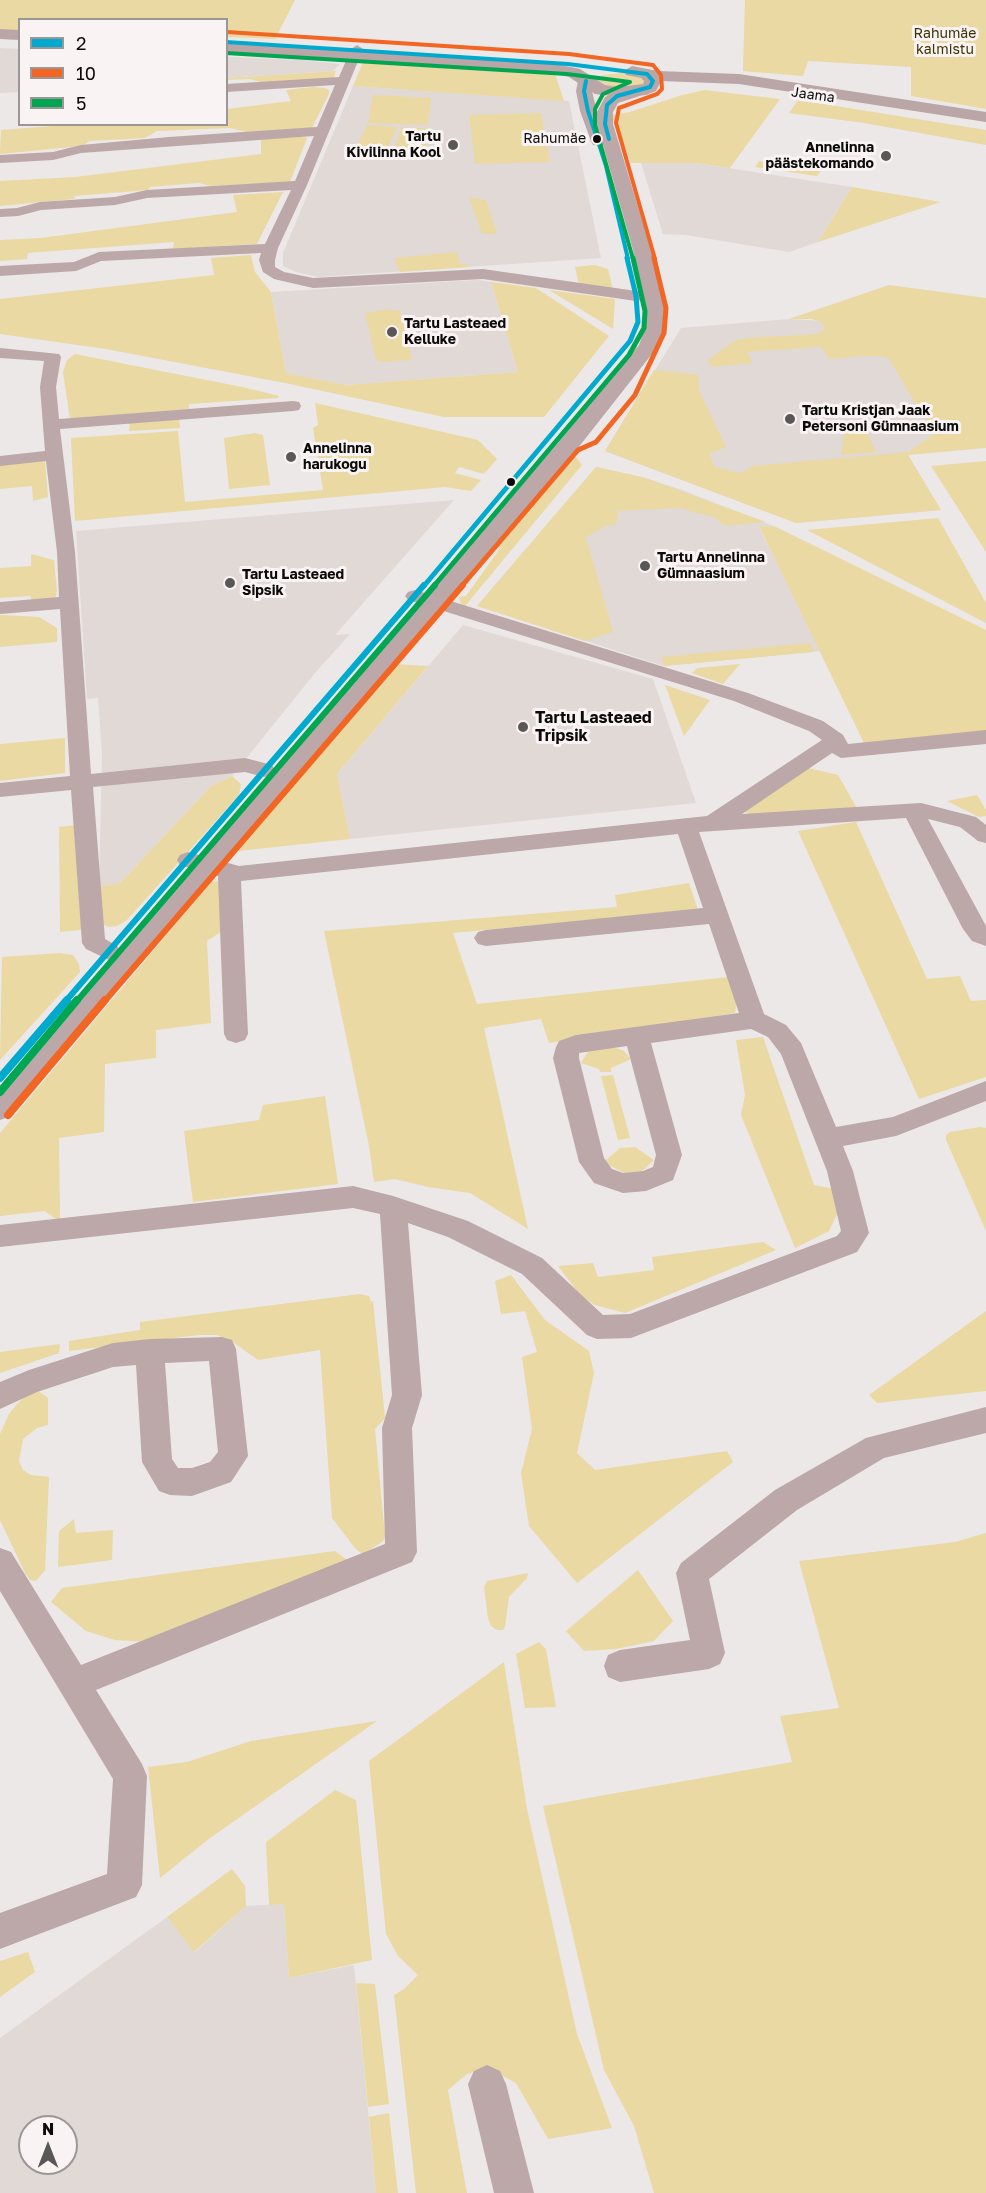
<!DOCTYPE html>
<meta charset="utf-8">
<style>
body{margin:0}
#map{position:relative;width:986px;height:2193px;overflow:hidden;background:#ebe8e7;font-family:"Golos Text",sans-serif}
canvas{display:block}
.legend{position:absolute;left:18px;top:18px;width:210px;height:108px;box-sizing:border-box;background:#f9f4f3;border:2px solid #9a9796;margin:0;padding:8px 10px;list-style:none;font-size:18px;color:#0c0b0a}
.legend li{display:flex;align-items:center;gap:12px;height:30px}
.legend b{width:30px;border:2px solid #9a9796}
.north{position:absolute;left:18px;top:2115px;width:60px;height:60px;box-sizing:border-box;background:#f9f4f3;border:2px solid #9a9796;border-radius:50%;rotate:0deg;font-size:16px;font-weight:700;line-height:24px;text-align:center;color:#0c0b0a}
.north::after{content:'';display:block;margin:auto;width:21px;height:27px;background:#5a5857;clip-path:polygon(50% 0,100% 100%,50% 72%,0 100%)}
</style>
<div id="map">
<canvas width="986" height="2193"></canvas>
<ul class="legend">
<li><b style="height:8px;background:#00a9ce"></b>2</li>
<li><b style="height:8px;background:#f26522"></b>10</li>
<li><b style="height:8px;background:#00a651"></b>5</li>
</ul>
<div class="north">N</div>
</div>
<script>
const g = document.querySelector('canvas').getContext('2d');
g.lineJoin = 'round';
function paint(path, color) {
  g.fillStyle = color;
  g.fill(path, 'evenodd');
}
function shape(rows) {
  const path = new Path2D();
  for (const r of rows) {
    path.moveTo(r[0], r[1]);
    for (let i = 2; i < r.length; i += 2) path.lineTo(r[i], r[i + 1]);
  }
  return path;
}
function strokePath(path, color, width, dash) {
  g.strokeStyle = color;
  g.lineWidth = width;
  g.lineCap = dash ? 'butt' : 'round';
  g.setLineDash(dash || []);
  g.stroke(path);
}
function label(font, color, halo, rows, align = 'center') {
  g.font = font + ' "Golos Text",sans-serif';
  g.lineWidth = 6;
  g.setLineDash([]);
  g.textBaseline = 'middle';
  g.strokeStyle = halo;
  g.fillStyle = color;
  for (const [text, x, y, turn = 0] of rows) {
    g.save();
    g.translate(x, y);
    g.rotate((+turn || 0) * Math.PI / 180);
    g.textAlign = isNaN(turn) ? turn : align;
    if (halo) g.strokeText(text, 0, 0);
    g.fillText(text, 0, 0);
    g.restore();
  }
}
const built = shape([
 [0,48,19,49,19,92,0,93],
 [227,57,303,60,340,64,333,71,227,78],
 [353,86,569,101,601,258,318,277,296,272,283,266,283,253],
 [641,163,695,163,852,187,818,242,789,252,686,235,663,234],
 [478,280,491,282,518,372,346,385,286,373,271,292],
 [789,319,946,328,979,404,908,452,908,455,941,510,796,523,605,451,681,328],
 [596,467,642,477,682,490,776,527,759,527,821,651,664,666,477,606],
 [454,500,335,635,350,634,315,673,232,776,211,786,120,883,99,887,102,754,98,698,87,699,76,531],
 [463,625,653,679,696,803,350,839,337,774],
 [284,1904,289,1978,354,1965,376,2193,0,2193,0,2038,167,1917,195,1952,246,1906],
 [30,2127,66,2127,66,2163,30,2163]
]);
const green = shape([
 [0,0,295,0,275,39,227,37,226,20,20,20,19,31,0,29],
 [745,0,986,0,986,109,911,96,911,67,808,61,803,76,743,71],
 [364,60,555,74,564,101,353,86],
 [336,71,333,80,267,84,250,79,227,80,227,78],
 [622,73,644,79,643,85,626,88,605,85,595,79,603,75],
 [313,87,325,88,329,90,329,94,311,130,247,132,230,128,157,131,145,138,90,141,82,146,0,154,1,130,79,124,226,124,227,109,291,101,286,90],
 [704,90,780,99,730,168,695,163,631,163,611,115,630,112,679,96],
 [373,95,431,98,428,125,368,123],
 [798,100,986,130,986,145,864,123,789,113],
 [541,113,550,162,475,164,469,115],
 [367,125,397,127,388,149,357,147],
 [402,127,433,129,425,151,394,149],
 [301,137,307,138,290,182,210,186,199,183,150,187,148,190,75,196,74,199,0,206,0,181,75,177,261,154,261,139],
 [759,161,821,171,817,176,755,167],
 [852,187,941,202,818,242],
 [283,192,257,244,173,249,174,242,28,253,27,259,0,261,0,240,41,238,237,212,233,195],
 [469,197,486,200,497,234,482,234],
 [457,252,460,264,467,264,469,267,400,272,394,258],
 [251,255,255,272,271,292,286,373,346,385,518,372,491,282,536,288,609,336,544,417,444,417,285,383,106,349,0,334,0,299,214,275,211,258],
 [595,265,608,269,613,289,579,285,575,267],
 [889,285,986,298,986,448,908,455,941,510,796,523,605,451,654,370,699,375,699,390,726,447,709,454,715,467,741,473,753,466,908,452,934,434,889,359,880,356,863,356,829,359,821,347,747,352,753,363,713,367,707,361,734,341,746,338,817,334,825,328,821,322,812,319,789,319],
 [549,290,615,299,613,329],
 [387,309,400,311,412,360,383,362,376,360,365,313],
 [75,354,247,388,279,396,278,398,189,404,189,409,70,419,63,372,67,360],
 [315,403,478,440,497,459,484,474,459,467,455,473,481,480,471,491,445,487,75,521,71,438,178,431,185,502,323,490,313,428,318,425],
 [179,417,180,428,129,431,130,420],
 [863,424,876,452,841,455,845,425],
 [255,433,263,435,270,485,229,489,224,438],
 [568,455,577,458,582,465,465,606,461,604,459,597,466,596,501,547,490,546],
 [45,461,48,497,33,501,32,486,0,489,0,464],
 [986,461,986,552,931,466],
 [596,467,642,477,766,522,726,526,713,517,679,508,617,511,618,516,615,525,606,526,586,537,613,632,585,641,477,606],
 [938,518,986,603,986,623,807,530],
 [759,526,776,527,986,630,986,731,864,743],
 [31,554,54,560,57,591,55,599,34,606,30,596,0,598,0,568,31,566],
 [0,615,39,617,57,628,57,642,0,647],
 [810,643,814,652,664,666,661,657],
 [393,664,428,666,337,774,350,839,238,851],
 [740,664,723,684,692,673,697,668],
 [665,685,710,700,684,736],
 [65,738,65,773,0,781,0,744],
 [804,767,838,775,858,810,753,815,736,809],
 [232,776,241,784,239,795,127,920,117,926,109,927,101,924,99,887,120,883,211,786],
 [977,795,986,810,986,816,979,817,947,801],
 [856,822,927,979,960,976,971,1001,986,1000,986,1077,919,1099,798,831],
 [75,825,89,929,60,932,59,827],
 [220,881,227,928,207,941,211,1023,156,1030,156,1058,105,1064,104,1132,59,1138,60,1222,45,1211,0,1216,0,1133,211,882],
 [689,883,698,910,453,933,477,1004,729,977,737,999,735,1013,549,1043,541,1019,484,1028,528,1229,470,1193,428,1187,395,1179,374,1182,369,1146,324,931,617,907,615,895],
 [60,953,73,955,79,964,80,972,0,1060,2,957],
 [763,1037,814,1185,840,1190,840,1208,829,1231,795,1248,741,1115,745,1095,736,1040],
 [613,1047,624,1051,631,1059,611,1068,611,1072,600,1072,599,1069,581,1063,589,1050],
 [613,1075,630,1138,618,1140,601,1076],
 [325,1096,338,1184,193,1202,184,1131,259,1120,263,1105],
 [980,1127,986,1128,986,1231,946,1140,946,1135,950,1132],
 [635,1147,654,1160,642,1171,624,1173,607,1164,606,1160,620,1148],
 [763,1242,776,1250,625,1313,595,1305,581,1296,558,1266,593,1263,598,1277,654,1270,652,1257],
 [511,1275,545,1320,589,1351,594,1373,577,1453,595,1470,727,1451,733,1462,577,1583,529,1526,521,1473,532,1429,522,1357,537,1352,525,1311,501,1314,495,1281],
 [360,1294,369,1296,371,1302,373,1301,385,1418,375,1429,385,1536,383,1541,365,1553,361,1553,355,1548,332,1518,320,1350,258,1360,230,1340,217,1335,199,1335,69,1351,69,1341,140,1330,140,1322],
 [986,1311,986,1391,877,1403,869,1395],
 [60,1344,59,1353,0,1373,0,1352],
 [37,1390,48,1398,48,1425,37,1428,23,1439,19,1461,23,1470,31,1475,49,1477,45,1570,36,1581,30,1580,26,1575,0,1520,0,1434,9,1414,18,1403,27,1395],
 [74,1519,76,1533,113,1530,112,1560,58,1567,59,1531],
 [986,1533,986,2193,654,2193,634,2126,604,2070,543,1806,792,1762,780,1716,839,1708,799,1561,955,1542],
 [335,1551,350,1562,147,1642,115,1640,86,1631,51,1602,62,1588],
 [638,1570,673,1621,654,1641,616,1649,584,1651,566,1631],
 [528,1573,527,1578,509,1597,505,1627,503,1630,497,1630,491,1626,488,1618,484,1587,487,1581],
 [539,1642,546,1649,556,1707,525,1708,516,1654],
 [504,1662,527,1809,577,2034,612,2128,548,2139,516,2083,497,2073,482,2070,467,2074,448,2090,467,2193,416,2193,394,1995,404,1989,418,1975,398,1956,386,1934,369,1761],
 [377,1721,210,1838,160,1878,148,1767,187,1762,251,1741],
 [335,1790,356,1800,372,1960,289,1978,284,1904,269,1905,266,1842],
 [232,1869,245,1886,246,1906,194,1952,167,1917],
 [28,1952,35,1972,0,1997,0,1961],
 [356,1983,375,1984,389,2104,368,2107],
 [389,2113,398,2193,376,2193,369,2117]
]);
const minor = shape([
 [357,45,363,49,307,185,278,248,275,260,275,267,284,272,313,278,483,269,636,291,653,290,659,292,661,295,659,298,636,301,483,279,313,288,274,279,263,272,259,260,261,253,101,261,76,271,0,276,0,266,74,262,99,252,265,244,291,190,147,198,115,205,41,210,18,216,0,217,0,209,17,208,40,202,115,197,147,190,295,181,314,136,81,153,53,160,0,163,0,155,53,152,81,145,169,137,317,127,335,85,226,92,226,84,339,77,351,49,357,45],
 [0,348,59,354,61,357,56,387,59,419,293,401,299,402,301,406,299,410,293,411,60,429,75,552,91,774,245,758,272,765,275,770,272,775,264,777,245,772,93,787,105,939,117,946,121,952,117,958,109,960,86,949,82,943,71,790,0,797,0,783,70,776,60,609,0,614,0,602,59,597,57,552,46,461,0,466,0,456,45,451,40,387,44,361,0,358,0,348],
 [415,590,748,693,823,721,843,735,848,744,986,730,986,744,841,758,832,753,742,814,921,803,976,817,986,825,986,843,978,841,960,827,928,819,986,926,986,946,972,941,963,929,906,818,699,832,764,1014,786,1025,801,1043,836,1127,893,1117,986,1081,986,1101,896,1136,843,1146,853,1171,869,1233,857,1252,631,1338,597,1339,587,1335,522,1274,448,1237,408,1223,422,1395,412,1428,417,1552,412,1562,96,1690,142,1764,147,1776,142,1885,136,1897,0,1949,0,1913,107,1874,113,1779,0,1591,0,1548,11,1552,81,1665,385,1544,382,1428,392,1395,380,1214,353,1208,0,1247,0,1225,353,1186,393,1196,468,1221,542,1258,603,1315,630,1314,837,1236,841,1231,827,1171,781,1054,768,1037,751,1029,651,1043,682,1155,673,1180,646,1191,623,1193,594,1183,579,1162,553,1058,556,1047,559,1041,576,1035,739,1013,709,924,486,946,478,944,474,938,478,932,486,930,703,908,678,834,241,881,248,1034,245,1040,236,1043,227,1040,224,1034,218,876,180,865,177,860,180,855,188,852,239,866,707,816,822,740,809,731,734,701,408,600,405,596,408,592,415,590],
 [627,1046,656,1155,653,1167,643,1171,623,1173,612,1169,604,1158,579,1058,579,1053,627,1046],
 [222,1337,232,1340,236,1349,248,1456,231,1482,192,1496,170,1495,159,1491,142,1462,136,1365,113,1367,37,1392,0,1409,0,1382,29,1370,113,1343,150,1339,222,1337],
 [209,1361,218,1452,210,1462,192,1468,178,1468,172,1459,165,1363,209,1361],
 [986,1407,986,1433,884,1458,797,1510,709,1579,725,1653,720,1664,709,1669,620,1682,608,1677,604,1666,608,1655,620,1650,690,1640,676,1573,681,1563,775,1490,866,1438,986,1407],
 [487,2065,500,2071,506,2084,534,2193,494,2193,468,2084,474,2071,487,2065]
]);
const tertiary = shape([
 [586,76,594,81,592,91,597,112,605,97,618,91,640,86,648,91,646,94,618,103,613,112,613,124,651,250,666,310,664,331,659,345,574,453,308,767,215,873,11,1116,0,1120,0,1086,558,443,639,345,644,331,646,310,633,250,603,145,593,145,591,141,580,111,576,91,578,81,586,76]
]);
const secondary = shape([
 [0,29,20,30,20,40,0,39,0,29],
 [226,42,551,63,580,69,605,85,619,87,643,84,644,81,641,78,626,75,624,71,632,66,658,71,739,74,986,112,986,122,739,84,661,81,656,91,646,95,619,97,595,94,569,77,551,73,226,52,226,42]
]);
const bus1Far3 = shape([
 [226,42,568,64,647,74,653,81,650,87,617,96,607,105,605,124,609,139],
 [586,81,584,91,588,111,606,166,628,259]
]);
const bus1Far2 = shape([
 [423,587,630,341,638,322,636,296,627,258]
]);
const bus1Far1 = shape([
 [65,1002,424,585]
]);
const bus1 = shape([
 [0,1078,67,1000]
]);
const bus2Far3 = shape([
 [227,32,569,54,653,65,661,75,662,89,657,94,619,108,616,123,655,259]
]);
const bus2Far2 = shape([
 [461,587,578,450,596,442,635,395,664,333,666,308,654,258]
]);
const bus2Far1 = shape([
 [104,1002,463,585]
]);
const bus2 = shape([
 [8,1115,105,1000]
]);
const bus3Far3 = shape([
 [226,53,567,74,630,82,603,94,595,109,595,125,633,259]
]);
const bus3Far2 = shape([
 [433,587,629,355,644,328,645,311,633,258]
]);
const bus3Far1 = shape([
 [76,1002,435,585]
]);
const bus3 = shape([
 [0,1092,77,1000]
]);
const markers = [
 [597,139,5,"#0c0b0a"],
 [453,145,6,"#5a5857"],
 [886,156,6,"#5a5857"],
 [392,332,6,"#5a5857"],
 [790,419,6,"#5a5857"],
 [291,457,6,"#5a5857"],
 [511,482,5,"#0c0b0a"],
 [645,566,6,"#5a5857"],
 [230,583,6,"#5a5857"],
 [523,727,6,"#5a5857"]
];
const farParknames = [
 ["Rahumäe",945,34],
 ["kalmistu",945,50]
];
const farStreetnames = [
 ["Jaama",813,95,8]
];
const farPoinames = [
 ["Tartu",441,137,"right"],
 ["Kivilinna Kool",441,153,"right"],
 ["Annelinna",874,148,"right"],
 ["päästekomando",874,164,"right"],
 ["Tartu Lasteaed",404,324],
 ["Kelluke",404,340],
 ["Tartu Kristjan Jaak",802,411],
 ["Petersoni Gümnaasium",802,427],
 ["Annelinna",303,449],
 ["harukogu",303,465],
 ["Tartu Annelinna",657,558],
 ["Gümnaasium",657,574],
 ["Tartu Lasteaed",242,575],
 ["Sipsik",242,591]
];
const busNames = [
 ["Rahumäe",586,139]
];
const poiNames = [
 ["Tartu Lasteaed",535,718],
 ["Tripsik",535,736]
];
paint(built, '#e1d9d6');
paint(green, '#ead9a2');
paint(minor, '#bca7a9');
paint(tertiary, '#bca7a9');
paint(secondary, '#baa6a6');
strokePath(bus1Far3, '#00a9ce', 4);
strokePath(bus1Far2, '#00a9ce', 5);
strokePath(bus1Far1, '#00a9ce', 6);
strokePath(bus1, '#00a9ce', 8);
strokePath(bus2Far3, '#f26522', 4);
strokePath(bus2Far2, '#f26522', 5);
strokePath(bus2Far1, '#f26522', 6);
strokePath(bus2, '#f26522', 8);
strokePath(bus3Far3, '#00a651', 4);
strokePath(bus3Far2, '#00a651', 5);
strokePath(bus3Far1, '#00a651', 6);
strokePath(bus3, '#00a651', 8);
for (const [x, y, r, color] of markers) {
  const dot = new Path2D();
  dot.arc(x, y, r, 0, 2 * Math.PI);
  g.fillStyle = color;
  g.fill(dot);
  strokePath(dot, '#f9f4f3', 2);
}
label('14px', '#3e3203', '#f9f4f3', farParknames);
label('14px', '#0c0b0a', '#f9f4f3', farStreetnames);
label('bold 14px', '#0c0b0a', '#f9f4f3', farPoinames, 'left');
label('14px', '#0c0b0a', '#f9f4f3', busNames, 'right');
label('bold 16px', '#0c0b0a', '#f9f4f3', poiNames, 'left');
</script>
